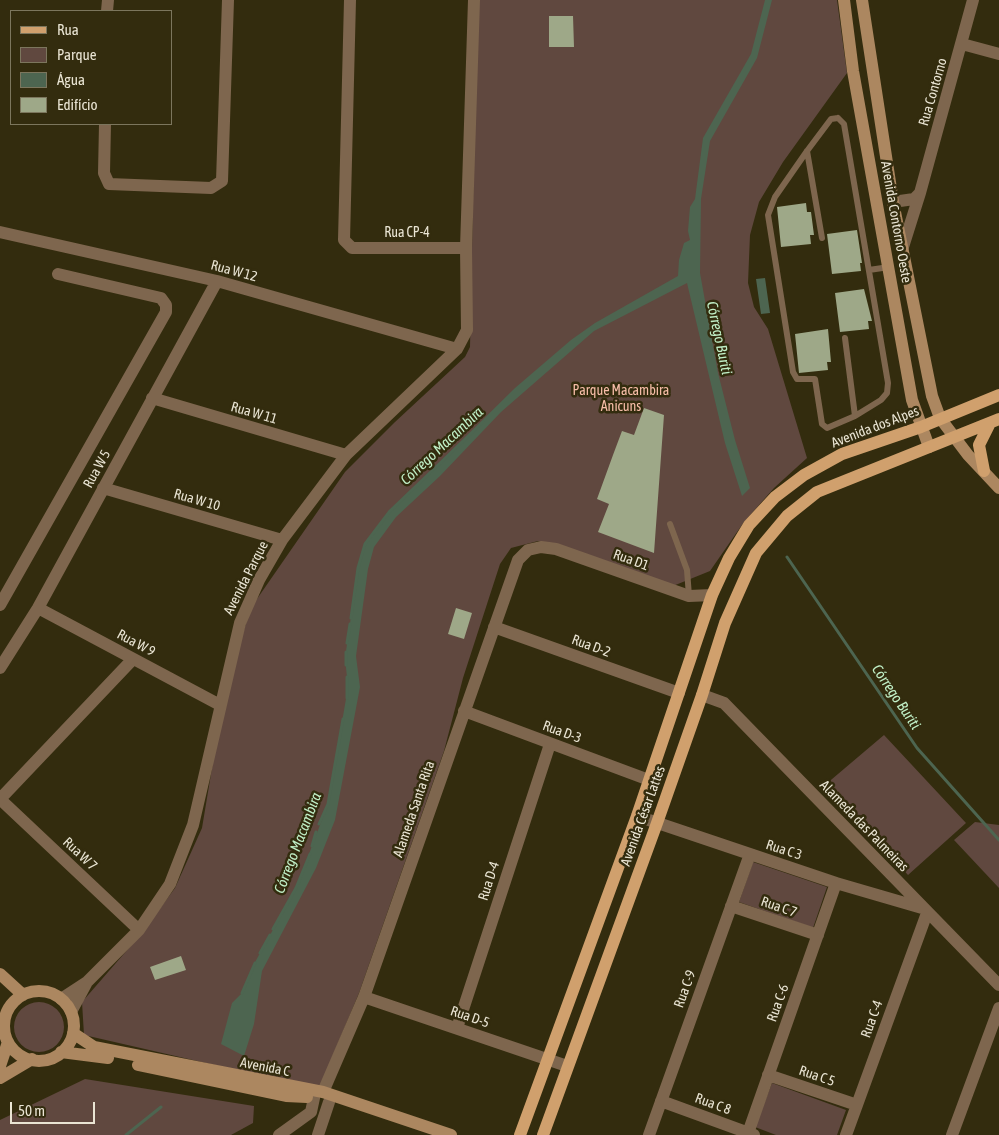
<!DOCTYPE html>
<meta charset="utf-8">
<style>
body{margin:0}
#map{position:relative;width:999px;height:1135px;overflow:hidden;background:#332c0e;font-family:"Asap Condensed",sans-serif}
canvas{display:block}
.legend{position:absolute;left:10px;top:10px;width:162px;height:115px;box-sizing:border-box;background:#332c0e;border:1px solid #7c765d;margin:0;padding:6px 9px;list-style:none;font-size:15px;color:#eae5d4}
.legend li{display:flex;align-items:center;gap:10px;height:25px}
.legend b{width:25px;border:1px solid #7c765d}
.scale{position:absolute;left:10px;top:1102px;width:85px;height:22px;box-sizing:border-box;border:2px solid #eae5d4;border-top:0;padding-left:6px;font-size:15px;line-height:18px;white-space:nowrap;color:#eae5d4;-webkit-text-stroke:4px #332c0e;paint-order:stroke}
</style>
<div id="map">
<canvas width="999" height="1135"></canvas>
<ul class="legend">
<li><b style="height:6px;background:#d0a06d"></b>Rua</li>
<li><b style="height:14px;background:#60483f"></b>Parque</li>
<li><b style="height:14px;background:#4d6550"></b>Água</li>
<li><b style="height:14px;background:#9ea888"></b>Edifício</li>
</ul>
<div class="scale">50 m</div>
</div>
<script>
const g = document.querySelector('canvas').getContext('2d');
g.lineJoin = 'round';
function paint(path, color) {
  g.fillStyle = color;
  g.fill(path, 'evenodd');
}
function shape(rows) {
  const path = new Path2D();
  for (const r of rows) {
    if (r.length === 3) {
      path.moveTo(r[0] + r[2], r[1]);
      path.arc(r[0], r[1], r[2], 0, 2 * Math.PI);
      continue;
    }
    path.moveTo(r[0], r[1]);
    for (let i = 2; i < r.length; i += 2) path.lineTo(r[i], r[i + 1]);
  }
  return path;
}
function strokePath(path, color, width, dash) {
  g.strokeStyle = color;
  g.lineWidth = width;
  g.lineCap = dash ? 'butt' : 'round';
  g.setLineDash(dash || []);
  g.stroke(path);
}
function label(font, color, halo, rows, align = 'center') {
  g.font = font + ' "Asap Condensed",sans-serif';
  g.lineWidth = 5;
  g.setLineDash([]);
  g.textBaseline = 'middle';
  g.strokeStyle = halo;
  g.fillStyle = color;
  for (const [text, x, y, turn = 0] of rows) {
    g.save();
    g.translate(x, y);
    g.rotate((+turn || 0) * Math.PI / 180);
    g.textAlign = isNaN(turn) ? turn : align;
    if (halo) g.strokeText(text, 0, 0);
    g.fillText(text, 0, 0);
    g.restore();
  }
}
const green = shape([
 [477,0,837,0,847,73,783,162,759,202,750,235,748,283,754,307,768,329,807,458,774,488,744,522,710,571,673,586,538,541,511,548,500,564,463,678,444,751,359,993,319,1089,84,1035,82,1002,142,933,175,888,202,828,223,702,250,609,345,472,395,422,465,357,470,347],
 [884,735,966,823,908,875,825,785],
 [975,822,999,825,999,888,954,840],
 [753,862,827,887,813,928,739,902],
 [39,1027,25],
 [85,1079,254,1106,253,1123,231,1135,0,1135,0,1120],
 [772,1083,846,1110,837,1135,776,1135,755,1127]
]);
const water = shape([
 [765,0,772,0,757,58,710,141,701,199,700,273,718,373,735,440,750,488,742,496,725,443,687,283,594,331,501,412,440,476,396,517,374,547,368,569,356,656,360,687,335,820,316,868,262,971,254,1024,244,1056,221,1044,232,1003,242,993,254,964,296,888,328,804,348,687,345,658,358,568,365,544,390,511,515,388,571,340,595,323,678,276,679,260,684,243,690,240,688,231,690,207,695,199,703,138,751,54],
 [765,278,770,313,761,314,756,279]
]);
const stream = shape([
 [787,557,917,748,999,840],
 [351,618,358,568,365,544,390,511,483,422],
 [347,643,350,624],
 [346,665,346,652],
 [347,698,347,677],
 [319,824,328,804,343,719],
 [312,846,316,832],
 [273,929,296,888,310,854],
 [260,953,270,935],
 [242,993,255,963],
 [126,1135,161,1107]
]);
const building = shape([
 [549,16,573,16,574,47,549,47],
 [806,203,807,212,811,212,814,235,810,235,811,244,781,247,777,207],
 [857,230,862,263,860,263,861,271,832,274,827,234],
 [864,289,872,321,868,321,869,329,840,332,835,293],
 [828,329,831,362,827,362,828,370,799,373,795,334],
 [644,408,664,415,654,553,598,532,609,504,597,499,613,455,622,431,634,435],
 [456,608,472,613,464,639,448,634],
 [181,956,186,970,155,980,150,967]
]);
const lane = shape([
 [838,118,844,124,888,383,887,393,881,400,855,416,827,428,822,424,815,379,797,379,793,372,768,215,775,197,807,151,831,119,838,118],
 [807,151,822,238],
 [869,270,889,267],
 [845,338,855,416],
 [670,524,687,570,689,596]
]);
const street = shape([
 [350,0,344,240,352,248,466,248],
 [107,11,108,0],
 [962,44,999,54],
 [105,124,104,173,109,184,211,188,222,181,228,0],
 [893,202,914,199,920,193],
 [0,232,217,281,457,349],
 [903,247,920,193,973,0],
 [152,398,346,455],
 [103,488,282,540],
 [0,605,166,312,166,305,161,298,58,274],
 [38,608,220,705],
 [494,627,679,693],
 [0,668,38,608,217,281],
 [702,695,724,703,999,985],
 [464,711,649,780],
 [0,799,133,659],
 [0,799,139,930],
 [637,816,836,883,922,908],
 [731,906,818,935],
 [364,997,567,1066],
 [61,999,87,982,139,930,170,884,193,825,240,623,259,580,282,540,346,455,457,349,467,330,466,248,474,0],
 [71,1012,86,984],
 [457,1028,550,744],
 [768,1075,857,1105],
 [323,1092,364,997,518,560,528,550,541,547,556,549,689,596,712,595],
 [661,1101,754,1135],
 [748,1133,836,883],
 [279,1135,311,1112,314,1098],
 [318,1135,329,1102],
 [649,1135,750,854],
 [846,1135,927,913],
 [952,1135,999,1008]
]);
const secondary = shape([
 [844,0,853,71,912,400,929,447],
 [862,0,893,202,932,396,940,418,968,455,999,488],
 [0,974,23,995],
 [39,1026,35],
 [73,1033,94,1047,323,1092,451,1135],
 [61,1052,108,1058],
 [138,1065,286,1096,307,1097],
 [0,1066,8,1042],
 [0,1078,32,1059]
]);
const primary = shape([
 [984,471,979,445,990,423],
 [520,1135,637,816,712,595,729,558,749,525,775,497,804,475,842,454,921,427,999,395],
 [543,1135,657,823,702,695,725,623,756,553,787,516,817,492,999,419]
]);
const streetNames = [
 ["Rua Contorno",933,92,-74],
 ["Avenida Contorno Oeste",896,222,80],
 ["Rua CP-4",407,233],
 ["Rua W 12",234,271,15],
 ["Rua W 11",254,413,16],
 ["Avenida dos Alpes",875,427,-21],
 ["Rua W 5",97,469,-61],
 ["Rua W 10",197,500,16],
 ["Rua D1",631,560,20],
 ["Avenida Parque",246,578,-63],
 ["Rua W 9",136,643,28],
 ["Rua D-2",591,646,20],
 ["Rua D-3",562,732,20],
 ["Alameda Santa Rita",414,809,-71],
 ["Avenida César Lattes",643,816,-70],
 ["Alameda das Palmeiras",864,826,46],
 ["Rua C 3",784,850,18],
 ["Rua W 7",80,854,43],
 ["Rua D-4",489,881,-72],
 ["Rua C 7",779,907,19],
 ["Rua C-9",685,989,-70],
 ["Rua C-6",778,1003,-70],
 ["Rua D-5",470,1017,19],
 ["Rua C-4",872,1019,-70],
 ["Avenida C",265,1067,11],
 ["Rua C 5",817,1076,19],
 ["Rua C 8",713,1104,20]
];
const parkNames = [
 ["Parque Macambira",621,391],
 ["Anicuns",621,407]
];
const waterNames = [
 ["Córrego Buriti",719,338,78],
 ["Córrego Macambira",442,446,-43],
 ["Córrego Buriti",896,697,56],
 ["Córrego Macambira",298,843,-69]
];
paint(green, '#60483f');
paint(water, '#4d6550');
strokePath(stream, '#4d6550', 3);
paint(building, '#9ea888');
strokePath(lane, '#7e664e', 6);
strokePath(street, '#7e664e', 12);
strokePath(secondary, '#ac8760', 12);
strokePath(primary, '#d0a06d', 12);
label('14px', '#eae5d4', '#332c0e', streetNames);
label('14px', '#f7bda8', '#332c0e', parkNames);
label('italic 15px', '#c1f0c7', '#332c0e', waterNames);
</script>
